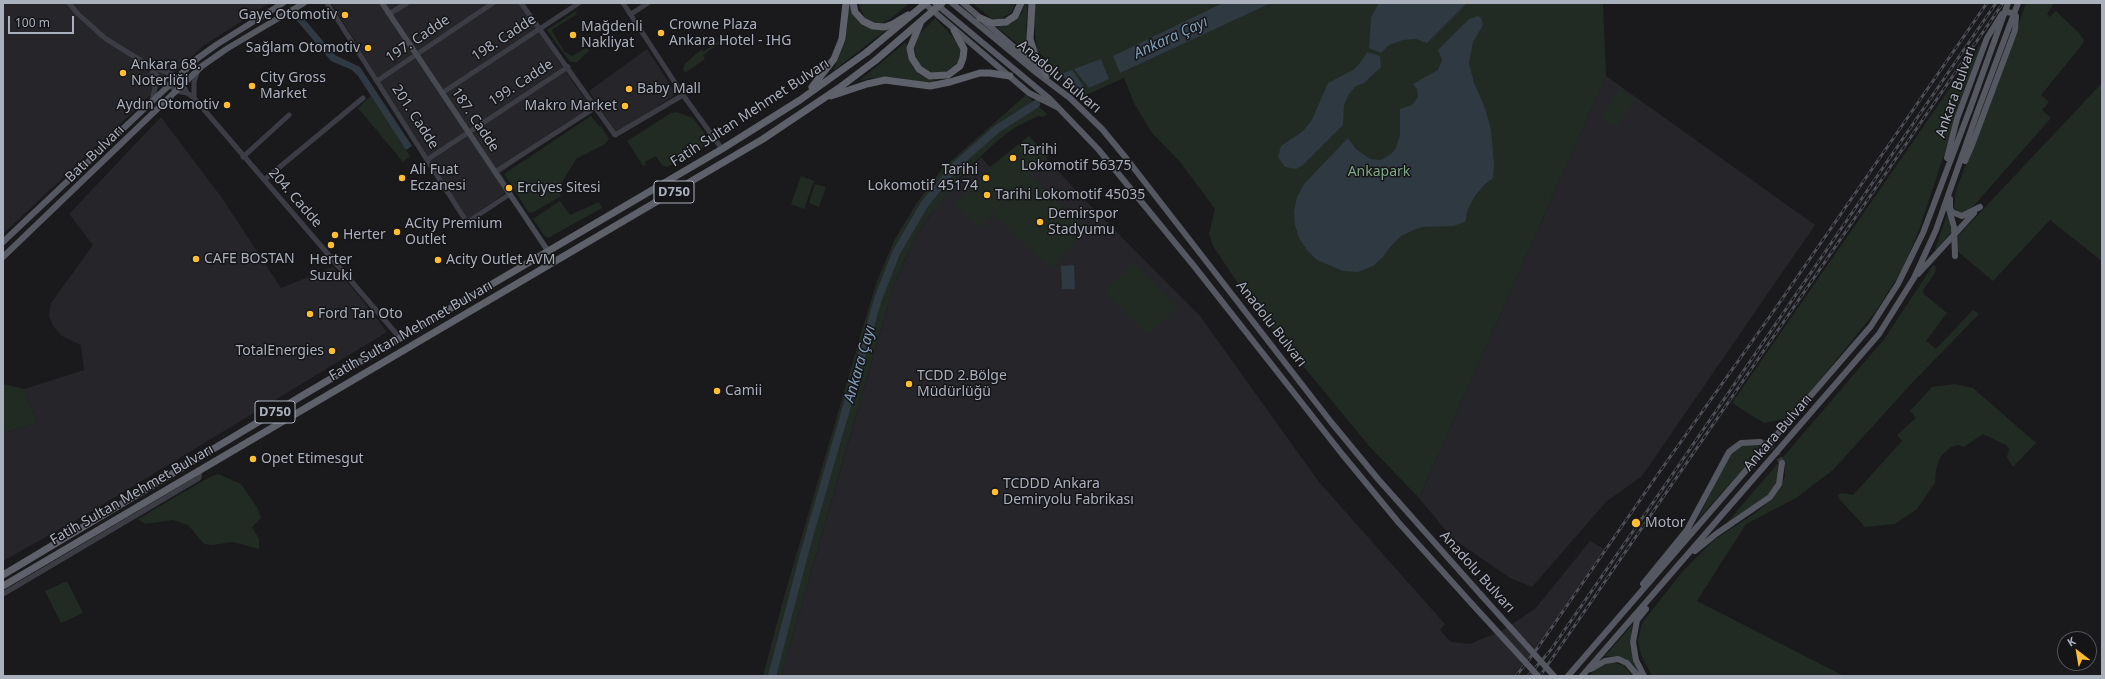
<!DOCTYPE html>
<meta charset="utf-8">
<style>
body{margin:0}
#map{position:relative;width:2105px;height:679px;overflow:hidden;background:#1a1a1c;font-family:"Noto Sans",sans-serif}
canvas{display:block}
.frame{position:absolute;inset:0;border:4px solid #abb0bd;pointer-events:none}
.north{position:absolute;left:2057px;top:631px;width:40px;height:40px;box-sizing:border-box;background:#151517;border:1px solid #515359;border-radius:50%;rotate:329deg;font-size:11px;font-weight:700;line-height:16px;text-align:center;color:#abb0bd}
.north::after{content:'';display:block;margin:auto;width:14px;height:18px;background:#ffbe2f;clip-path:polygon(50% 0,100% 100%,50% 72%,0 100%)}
.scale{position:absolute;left:8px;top:16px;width:66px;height:18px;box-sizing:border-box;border:2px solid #abb0bd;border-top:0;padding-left:5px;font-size:12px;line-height:14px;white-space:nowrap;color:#abb0bd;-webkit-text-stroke:3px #151517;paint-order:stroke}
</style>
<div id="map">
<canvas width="2105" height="679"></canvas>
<div class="frame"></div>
<div class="north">K</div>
<div class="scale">100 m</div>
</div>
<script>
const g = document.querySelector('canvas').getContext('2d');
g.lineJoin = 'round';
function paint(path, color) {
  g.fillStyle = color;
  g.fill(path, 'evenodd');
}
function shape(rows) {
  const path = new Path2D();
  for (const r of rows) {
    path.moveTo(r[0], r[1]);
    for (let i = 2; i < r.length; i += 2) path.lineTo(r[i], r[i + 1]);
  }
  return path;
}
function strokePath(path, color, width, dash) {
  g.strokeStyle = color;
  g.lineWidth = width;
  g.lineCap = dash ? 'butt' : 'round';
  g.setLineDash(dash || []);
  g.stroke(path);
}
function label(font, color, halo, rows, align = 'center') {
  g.font = font + ' "Noto Sans",sans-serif';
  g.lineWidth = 3;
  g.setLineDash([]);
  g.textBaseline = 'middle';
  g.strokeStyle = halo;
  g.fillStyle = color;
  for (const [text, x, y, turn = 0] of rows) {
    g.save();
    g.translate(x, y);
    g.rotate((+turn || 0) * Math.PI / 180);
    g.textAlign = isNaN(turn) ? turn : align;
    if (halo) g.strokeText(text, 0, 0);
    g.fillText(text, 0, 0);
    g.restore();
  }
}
const built = shape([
 [3,3,270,3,203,46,3,234],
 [331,3,519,3,591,108,501,173,511,189,467,220],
 [647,49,676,94,617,134,589,91],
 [1606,76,1815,225,1642,476,1606,502,1532,587,1510,578,1452,538,1419,498],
 [161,117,222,198,281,288,333,267,356,292,387,332,94,510,3,561,3,433,37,423,24,389,84,370,81,345,62,336,53,326,49,316,51,303,93,245,69,214],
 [1029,139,1079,194,1200,316,1319,482,1445,624,1440,630,1451,642,1470,644,1503,630,1535,609,1590,541,1604,549,1544,637,1513,676,781,676,894,285,916,236,942,198,981,157,993,170]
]);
const green = shape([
 [849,3,852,3,872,28,886,30,833,71,846,40],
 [858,3,910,3,890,19,882,23,872,22,865,18],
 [972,3,1016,3,1011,13,998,20,991,18],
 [1025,3,1028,3,1026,28,1030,54,997,27,1012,23,1022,13],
 [1035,3,1603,3,1606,76,1419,498,1369,446,1249,300,1213,246,1209,234,1215,209,1181,163,1152,133,1134,103,1124,78,1084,96,1037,51,1034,23],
 [2026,3,2054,3,2047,14,2050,17,2056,11,2079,33,2084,40,2082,45,2041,95,2049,102,2042,110,2051,118,1969,211,1961,213,1954,208,1956,190,2005,65],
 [576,11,577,14,574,16,553,29,552,31,564,51,572,56,586,48,589,51,577,62,570,62,547,30],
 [935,18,953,37,959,45,962,54,959,62,951,69,943,73,931,73,920,66,916,56,914,46,919,35],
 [720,37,724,43,722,45,720,43,703,55,705,59,685,73,683,69,685,64,697,53,702,50,703,52,719,41,718,39],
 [906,42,913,68,923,76,938,82,924,82,891,77,871,78,859,81],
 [1982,42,1919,230,1902,270,1876,311,1789,418,1764,423,1732,403],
 [2102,83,2102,261,2050,220,1993,281,1956,250,1958,236],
 [1620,89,1635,100,1616,127,1601,117],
 [1026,95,1047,114,1044,117,1038,116,1014,128,997,141,964,172,930,215,916,236,904,262,894,285,870,367,781,676,763,676,784,597,869,307,877,281,894,241,916,204,943,168],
 [371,96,410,156,403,162,358,108],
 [677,112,693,118,708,138,709,145,667,167,662,165,656,156,645,162,646,165,643,166,627,141,671,113],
 [591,116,599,126,600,125,609,139,605,144,576,159,558,189,561,196,534,212,529,213,504,174],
 [1029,136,1048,156,979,228,955,204,991,166],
 [801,176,814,181,804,209,791,204],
 [1030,176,1087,229,1051,268,994,215],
 [815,184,826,187,819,207,809,203],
 [560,201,570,215,599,202,602,208,548,238,544,235,533,219],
 [1947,214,1952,231,1936,250,1935,250],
 [1134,263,1177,307,1148,335,1105,291],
 [1933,265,1936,267,1935,273,1923,290,1924,294,1947,313,1926,341,1936,349,1973,310,1979,314,1910,385,1833,470,1796,498,1746,524,1697,601,1844,676,1652,676,1641,655,1638,640,1642,623,1682,572,1714,540,1754,514,1773,498,1785,477,1785,462,1780,465,1777,480,1773,490,1765,497,1725,525,1885,338],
 [3,384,24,389,37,423,3,433],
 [1955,384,1973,388,2036,443,2013,467,2007,457,2009,449,2006,445,1983,434,1964,447,1958,445,1951,447,1940,457,1936,470,1935,483,1917,509,1895,524,1865,527,1840,500,1838,495,1842,493,1853,495,1902,441,1897,435,1916,418,1910,411,1932,387],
 [1750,443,1763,447,1698,519,1728,457,1738,448],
 [218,474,241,484,258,509,261,518,252,527,259,539,259,549,233,542,212,545,204,544,188,525,173,520,145,524,138,519,208,478],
 [67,581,83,613,61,623,45,591],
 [1632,625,1630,647,1638,671,1632,663,1624,658,1605,656],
 [1610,662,1623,665,1633,676,1590,676,1595,669]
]);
const water = shape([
 [1223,3,1271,3,1120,73,1113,56],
 [1379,3,1467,3,1427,43,1416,39,1403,40,1389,45,1381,53,1369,48,1371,17],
 [299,13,335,55,360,67,412,146,406,150,358,76,352,70,331,61,293,16],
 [1478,16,1481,18,1483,25,1473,42,1469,63,1474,83,1485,108,1491,130,1494,165,1493,178,1484,185,1475,196,1468,209,1465,222,1453,226,1422,227,1411,231,1401,236,1390,247,1383,257,1373,266,1358,272,1343,271,1317,260,1307,250,1299,238,1295,225,1294,211,1297,197,1304,184,1348,138,1356,149,1370,159,1381,160,1391,154,1396,148,1400,135,1400,109,1412,105,1418,97,1417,89,1413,84,1438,70,1442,60,1438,50,1469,19],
 [1367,52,1380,56,1381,67,1364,83,1356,86,1349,94,1344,105,1343,125,1303,165,1296,169,1285,167,1278,157,1281,146,1303,131,1312,120,1328,83,1353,70,1360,63],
 [1101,59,1109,79,1089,88,1074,69],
 [1072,70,1080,81,1086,90,1080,93,1060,74],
 [1074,265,1075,289,1062,289,1061,266]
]);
const river = shape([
 [772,676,806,547,878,299,896,253,924,205,956,165,997,129,1036,104]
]);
const primaryTunnel = shape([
 [1760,442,1769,444,1775,450,1782,463]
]);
const tertiary = shape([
 [69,3,78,14,106,39,148,65,171,74,183,85,187,93],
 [327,3,466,221,469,221,510,194],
 [521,3,615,135,683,95],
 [623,3,683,95,722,149],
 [389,14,407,3],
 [631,14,648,3],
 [148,65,160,79,177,91,187,93,194,98,400,338],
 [377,81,493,3],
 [442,93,579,3],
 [194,98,194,82,198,70],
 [152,101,155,88,152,74,153,71],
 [243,157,289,115],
 [428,159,568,67],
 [495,172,596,107],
 [264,180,363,98],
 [3,594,199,478,200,470]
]);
const secondary = shape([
 [382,3,548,251]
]);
const primary = shape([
 [924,3,1029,93,1057,107],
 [935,3,1050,99,1098,149,1194,266,1342,454,1399,523,1472,604],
 [952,3,1033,70,1070,98,1102,129,1126,158,1331,422,1378,479,1482,596],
 [963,3,1045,74],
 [1947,158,1957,119,1987,38,2002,14,2007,12,2012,13,2016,16,2015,30,1972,145,1965,161],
 [1950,199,1950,208,1952,212,1962,216,1980,207],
 [1949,209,1954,227,1955,256],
 [3,242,198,58,216,45,283,3],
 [3,257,202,66,228,48,304,3],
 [1918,274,1974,213],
 [1695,551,1716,534,1770,497,1779,484,1782,463],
 [1643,584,1687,530,1729,452,1741,443,1760,442],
 [1591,669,1605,661,1618,659,1627,663,1638,676],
 [1568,676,1871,326,1898,284,1923,233,1970,109],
 [1582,676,1879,334,1914,278,1936,230,1977,113],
 [1644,676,1636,660,1633,642,1637,620,1646,609]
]);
const trunk = shape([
 [853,3,855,12,863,21,873,26,885,27,893,24,908,15],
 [1032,3,1030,39,1035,55,1047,75],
 [980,18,992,23,1006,22,1015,16,1021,3],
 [920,24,910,48,912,58,919,69,930,76,948,75,960,66,963,58,964,49,954,30],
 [812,87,834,59,842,39,846,3],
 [831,96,867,84,885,80,930,86,950,82,980,73,990,73,1010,76],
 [3,575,310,391,722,149,800,100,867,52],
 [3,586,763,139,839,88,876,60]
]);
const rail = shape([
 [1516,676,1539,646,1658,474,1773,312,1987,3],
 [1528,676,1550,651,1668,481,1996,3],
 [1540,676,2003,3]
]);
const primaryBridge = shape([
 [1970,109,2008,3],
 [1977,113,2018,3],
 [1482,596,1554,676],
 [1472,604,1538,676]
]);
const trunkBridge = shape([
 [867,52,926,3],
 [876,60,942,3]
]);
const markers = [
 [345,15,4,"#ffbe2f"],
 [661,33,4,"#ffbe2f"],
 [573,35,4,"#ffbe2f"],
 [368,48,4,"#ffbe2f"],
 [123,73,4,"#ffbe2f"],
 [252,86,4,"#ffbe2f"],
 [629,89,4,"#ffbe2f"],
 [227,105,4,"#ffbe2f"],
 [625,106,4,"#ffbe2f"],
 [1013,158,4,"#ffbe2f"],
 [402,178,4,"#ffbe2f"],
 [986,178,4,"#ffbe2f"],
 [509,188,4,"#ffbe2f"],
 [987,195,4,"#ffbe2f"],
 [1040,222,4,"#ffbe2f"],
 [397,232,4,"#ffbe2f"],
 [335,235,4,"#ffbe2f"],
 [331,245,4,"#ffbe2f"],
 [196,259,4,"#ffbe2f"],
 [438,260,4,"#ffbe2f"],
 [310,314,4,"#ffbe2f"],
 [332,351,4,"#ffbe2f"],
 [909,384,4,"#ffbe2f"],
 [717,391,4,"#ffbe2f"],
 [253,459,4,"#ffbe2f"],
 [995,492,4,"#ffbe2f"],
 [1636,523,5,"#ffbe2f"]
];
const shields = [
 [674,192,40],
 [275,412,40]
];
const shieldNames = [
 ["D750",674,192],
 ["D750",275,412]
];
const poiNames = [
 ["Gaye Otomotiv",337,15,"right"],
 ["Crowne Plaza",669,25],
 ["Ankara Hotel - IHG",669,41],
 ["Mağdenli",581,27],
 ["Nakliyat",581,43],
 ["Sağlam Otomotiv",360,48,"right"],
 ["Ankara 68.",131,65],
 ["Noterliği",131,81],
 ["City Gross",260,78],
 ["Market",260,94],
 ["Baby Mall",637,89],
 ["Aydın Otomotiv",219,105,"right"],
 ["Makro Market",617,106,"right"],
 ["Tarihi",1021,150],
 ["Lokomotif 56375",1021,166],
 ["Ali Fuat",410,170],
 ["Eczanesi",410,186],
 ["Tarihi",978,170,"right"],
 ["Lokomotif 45174",978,186,"right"],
 ["Erciyes Sitesi",517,188],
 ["Tarihi Lokomotif 45035",995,195],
 ["Demirspor",1048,214],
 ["Stadyumu",1048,230],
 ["ACity Premium",405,224],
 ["Outlet",405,240],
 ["Herter",343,235],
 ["CAFE BOSTAN",204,259],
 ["Herter",331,260,"center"],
 ["Suzuki",331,276,"center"],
 ["Acity Outlet AVM",446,260],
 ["Ford Tan Oto",318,314],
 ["TotalEnergies",324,351,"right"],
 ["TCDD 2.Bölge",917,376],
 ["Müdürlüğü",917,392],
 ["Camii",725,391],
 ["Opet Etimesgut",261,459],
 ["TCDDD Ankara",1003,484],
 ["Demiryolu Fabrikası",1003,500],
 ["Motor",1645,523]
];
const streetNames = [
 ["198. Cadde",504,38,-33],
 ["197. Cadde",418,39,-34],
 ["Anadolu Bulvarı",1059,77,40],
 ["199. Cadde",521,83,-33],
 ["Ankara Bulvarı",1956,92,-71],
 ["Fatih Sultan Mehmet Bulvarı",750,113,-33],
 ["201. Cadde",415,117,57],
 ["187. Cadde",475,120,56],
 ["Batı Bulvarı",95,154,-44],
 ["204. Cadde",295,198,49],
 ["Anadolu Bulvarı",1271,324,52],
 ["Fatih Sultan Mehmet Bulvarı",411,331,-30],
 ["Ankara Bulvarı",1778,433,-49],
 ["Fatih Sultan Mehmet Bulvarı",132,495,-30],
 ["Anadolu Bulvarı",1477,572,48]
];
const parkNames = [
 ["Ankapark",1379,172]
];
const waterNames = [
 ["Ankara Çayı",1171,38,-25],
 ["Ankara Çayı",860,364,-74]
];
paint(built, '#26262a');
paint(green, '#212b23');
paint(water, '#2e3942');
strokePath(river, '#2e3942', 8);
strokePath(primaryTunnel, '#37383c', 6, [6, 3]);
strokePath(tertiary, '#3c3d44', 5);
strokePath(secondary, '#484a52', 5.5);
strokePath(primary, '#565861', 6);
strokePath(trunk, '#5e606a', 7);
strokePath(rail, '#4d4f57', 3);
strokePath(rail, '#151517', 1.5, [4.5]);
strokePath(primaryBridge, '#565861', 6);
strokePath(trunkBridge, '#5e606a', 7);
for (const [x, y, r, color] of markers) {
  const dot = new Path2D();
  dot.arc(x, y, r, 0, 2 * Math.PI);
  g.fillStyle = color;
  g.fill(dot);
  strokePath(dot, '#151517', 1.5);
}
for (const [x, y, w] of shields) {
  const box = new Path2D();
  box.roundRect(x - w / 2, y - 11, w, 22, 3);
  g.fillStyle = '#151517';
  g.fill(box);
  strokePath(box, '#abb0bd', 1);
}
label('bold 13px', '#abb0bd', null, shieldNames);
label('14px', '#abb0bd', '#151517', poiNames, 'left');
label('14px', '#abb0bd', '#151517', streetNames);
label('14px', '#81a985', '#151517', parkNames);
label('italic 15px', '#809eba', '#151517', waterNames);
</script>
